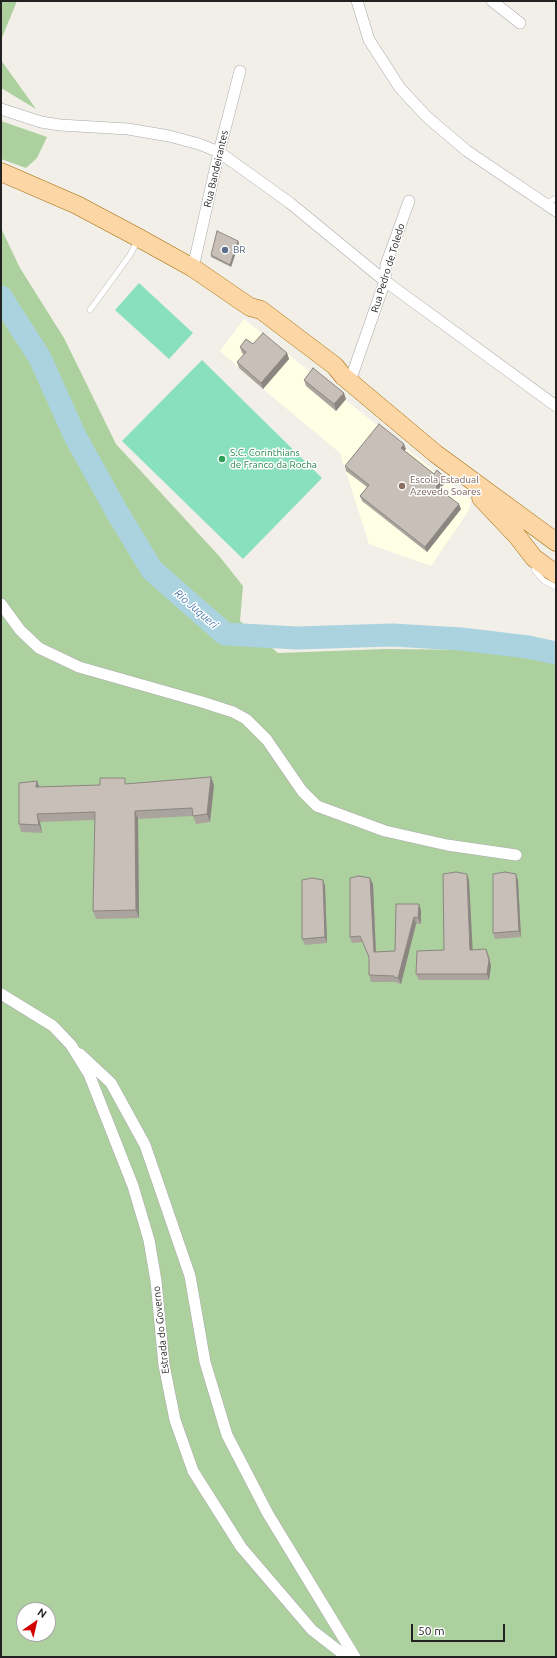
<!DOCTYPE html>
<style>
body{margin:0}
#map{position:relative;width:557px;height:1658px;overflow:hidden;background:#f2efe9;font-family:Ubuntu,sans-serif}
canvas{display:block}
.frame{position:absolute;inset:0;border:2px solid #222;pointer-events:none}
.north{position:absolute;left:16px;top:1602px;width:40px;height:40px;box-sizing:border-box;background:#fff;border:1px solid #a7a7a7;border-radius:50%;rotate:34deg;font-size:11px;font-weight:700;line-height:16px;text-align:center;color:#222}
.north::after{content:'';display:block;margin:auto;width:14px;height:18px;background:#d40000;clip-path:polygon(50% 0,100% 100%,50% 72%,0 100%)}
.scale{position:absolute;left:411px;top:1624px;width:94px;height:18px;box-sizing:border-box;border:2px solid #222;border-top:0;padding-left:5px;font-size:12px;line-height:14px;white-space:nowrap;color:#222;-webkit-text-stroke:3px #fff;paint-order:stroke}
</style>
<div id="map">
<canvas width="557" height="1658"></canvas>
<div class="frame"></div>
<div class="north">N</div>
<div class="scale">50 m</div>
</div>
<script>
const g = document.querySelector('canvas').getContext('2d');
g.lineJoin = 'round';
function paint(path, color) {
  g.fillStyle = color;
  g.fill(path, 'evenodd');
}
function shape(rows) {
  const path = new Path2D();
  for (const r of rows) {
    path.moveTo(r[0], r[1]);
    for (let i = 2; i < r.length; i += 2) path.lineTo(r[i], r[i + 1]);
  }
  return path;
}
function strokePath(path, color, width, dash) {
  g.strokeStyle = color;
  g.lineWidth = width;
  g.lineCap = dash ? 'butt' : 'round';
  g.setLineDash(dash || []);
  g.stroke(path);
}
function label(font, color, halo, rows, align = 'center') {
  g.font = font + ' Ubuntu,sans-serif';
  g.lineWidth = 3;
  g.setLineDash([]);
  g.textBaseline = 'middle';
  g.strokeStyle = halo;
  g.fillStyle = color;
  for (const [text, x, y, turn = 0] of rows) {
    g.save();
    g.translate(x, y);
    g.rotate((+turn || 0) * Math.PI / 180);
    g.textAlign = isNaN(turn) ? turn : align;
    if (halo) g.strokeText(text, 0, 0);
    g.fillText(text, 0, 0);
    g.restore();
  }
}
const education = shape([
 [244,319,471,500,469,510,431,566,369,544,340,453,269,394,220,351]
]);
const forest = shape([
 [1,1,17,1,1,40],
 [1,60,36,109,1,88],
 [1,121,47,137,37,158,26,168,1,159],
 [1,228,20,268,64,338,116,444,220,557,243,586,240,621,278,653,385,649,486,650,556,664,556,1657,1,1657],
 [24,1610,48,1610,48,1634,24,1634]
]);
const pitch = shape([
 [139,283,193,333,169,359,115,310],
 [202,360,322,478,243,559,122,441]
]);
const river = shape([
 [1,297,40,358,75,436,117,512,152,570,225,634,297,638,392,635,461,639,528,647,556,653]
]);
const service = shape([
 [546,204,556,198],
 [90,310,130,255,138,240],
 [534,564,535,571,544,581,556,587]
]);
const minor = shape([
 [357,1,369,40,400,88,427,117,467,151,556,211],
 [492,1,520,23],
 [1,109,41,122,60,125,128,129,169,136,199,144,219,152,290,203,385,281,556,406],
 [193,268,219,152,240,71],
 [350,381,385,281,386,265,409,201],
 [1,604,20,630,39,648,79,667,202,702,233,712,246,719,267,740,302,791,317,806,385,831,447,845,516,855],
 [1,994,53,1026,71,1045,89,1074,133,1186,149,1240,156,1281,164,1365,175,1420,193,1471,241,1547,312,1630,347,1657],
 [80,1054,111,1083,145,1145,190,1276,205,1362,227,1435,268,1514,355,1657]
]);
const primary = shape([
 [1,172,77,205,139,238,193,268,250,307,261,310,335,366,343,376,436,454,556,542],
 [481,498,517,536,534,558,556,574]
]);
const wall = shape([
 [238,241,239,243,231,267,211,257,211,255],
 [253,344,287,353,289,359,263,389,239,368,237,362,244,355,242,353,240,347],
 [304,380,346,399,336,411,306,386],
 [406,449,404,450,434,474,444,477,446,482,440,489,461,509,427,552,362,501,360,496,367,487,346,471,345,466],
 [37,781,39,787,128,784,214,785,210,822,196,824,193,816,138,819,139,918,96,919,93,911,95,820,40,822,42,833,21,832,19,824],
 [323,880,325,886,327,943,305,945,302,939],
 [469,880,472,950,489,955,491,966,489,980,419,980,416,974,444,950],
 [518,880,521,937,495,939,493,933],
 [373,884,376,952,395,951,396,904,421,910,421,924,416,924,401,984,397,983,396,982,371,982,369,975,369,958,363,942,352,943,350,937]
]);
const shadedWall = shape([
 [238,241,239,243,231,267,230,265],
 [287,353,289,359,263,389,261,383],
 [344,393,346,399,336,411,334,404],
 [404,444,406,449,403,453,401,448],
 [444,477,446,482,438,491,436,487],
 [459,504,461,509,427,552,425,547],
 [211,777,214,785,210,822,207,814],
 [37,781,40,789,36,787],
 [135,811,138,819,139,918,136,910],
 [37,814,40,822,42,833,39,825],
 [467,874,469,880,473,956,470,950],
 [516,874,518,880,521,937,519,931],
 [370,878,373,884,376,958,374,952],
 [323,880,325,886,327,943,325,937],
 [419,904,421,910,421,924,418,918],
 [414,917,416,924,401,984,398,978],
 [486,949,491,966,489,980,487,974]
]);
const building = shape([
 [217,231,238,241,230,265,211,255,217,231],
 [263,333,287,353,261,383,237,362,246,352,240,347,246,339,253,344,263,333],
 [313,368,344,393,334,404,304,380,313,368],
 [379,424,404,444,401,448,434,474,437,470,444,477,436,487,459,504,425,547,360,496,369,485,345,466,379,424],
 [211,777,207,814,193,816,192,808,135,811,136,910,93,911,95,812,37,814,39,825,19,824,19,783,37,781,36,787,100,785,100,778,125,778,125,784,211,777],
 [456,872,467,874,470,950,486,949,489,960,487,974,416,974,417,951,444,950,443,874,456,872],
 [505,872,516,874,519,931,493,933,493,874,505,872],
 [359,876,370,878,374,952,395,951,396,904,419,904,418,918,414,917,398,978,394,977,394,976,369,975,369,957,360,936,350,937,350,878,359,876],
 [312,878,323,880,325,937,302,939,302,880,312,878]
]);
const markers = [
 [225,250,4,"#5c6f8a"],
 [222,459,4,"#2e9e5b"],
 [402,486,4,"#8d6e63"]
];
const streetNames = [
 ["Rua Bandeirantes",216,169,-77],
 ["Rua Pedro de Toledo",388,268,-73],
 ["Estrada do Governo",161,1330,-96]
];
const serviceNames = [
 ["BR",233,250]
];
const leisureNames = [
 ["S.C. Corinthians",230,453],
 ["de Franco da Rocha",230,465]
];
const educationNames = [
 ["Escola Estadual",410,480],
 ["Azevedo Soares",410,492]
];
const waterNames = [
 ["Rio Juqueri",196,609,41]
];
paint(education, '#ffffe5');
paint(forest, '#add19e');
paint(pitch, '#88e0be');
strokePath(river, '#aad3df', 23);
strokePath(service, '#a9a9a9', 6);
strokePath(minor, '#a9a9a9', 12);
strokePath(primary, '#a06b00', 19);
strokePath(service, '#fff', 5.5);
strokePath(minor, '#fff', 11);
strokePath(primary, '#fcd6a4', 18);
paint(wall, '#aba49e');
paint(shadedWall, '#8b8681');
paint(building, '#c7bfb8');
strokePath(building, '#8b8681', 1);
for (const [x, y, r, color] of markers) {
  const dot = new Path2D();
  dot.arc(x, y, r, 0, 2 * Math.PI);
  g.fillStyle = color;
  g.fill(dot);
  strokePath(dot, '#fff', 1.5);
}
label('10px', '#222', '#fff', streetNames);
label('10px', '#4e5e75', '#fff', serviceNames, 'left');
label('10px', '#27864d', '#fff', leisureNames, 'left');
label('10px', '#785e54', '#fff', educationNames, 'left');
label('italic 11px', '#4a7aab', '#fff', waterNames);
</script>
